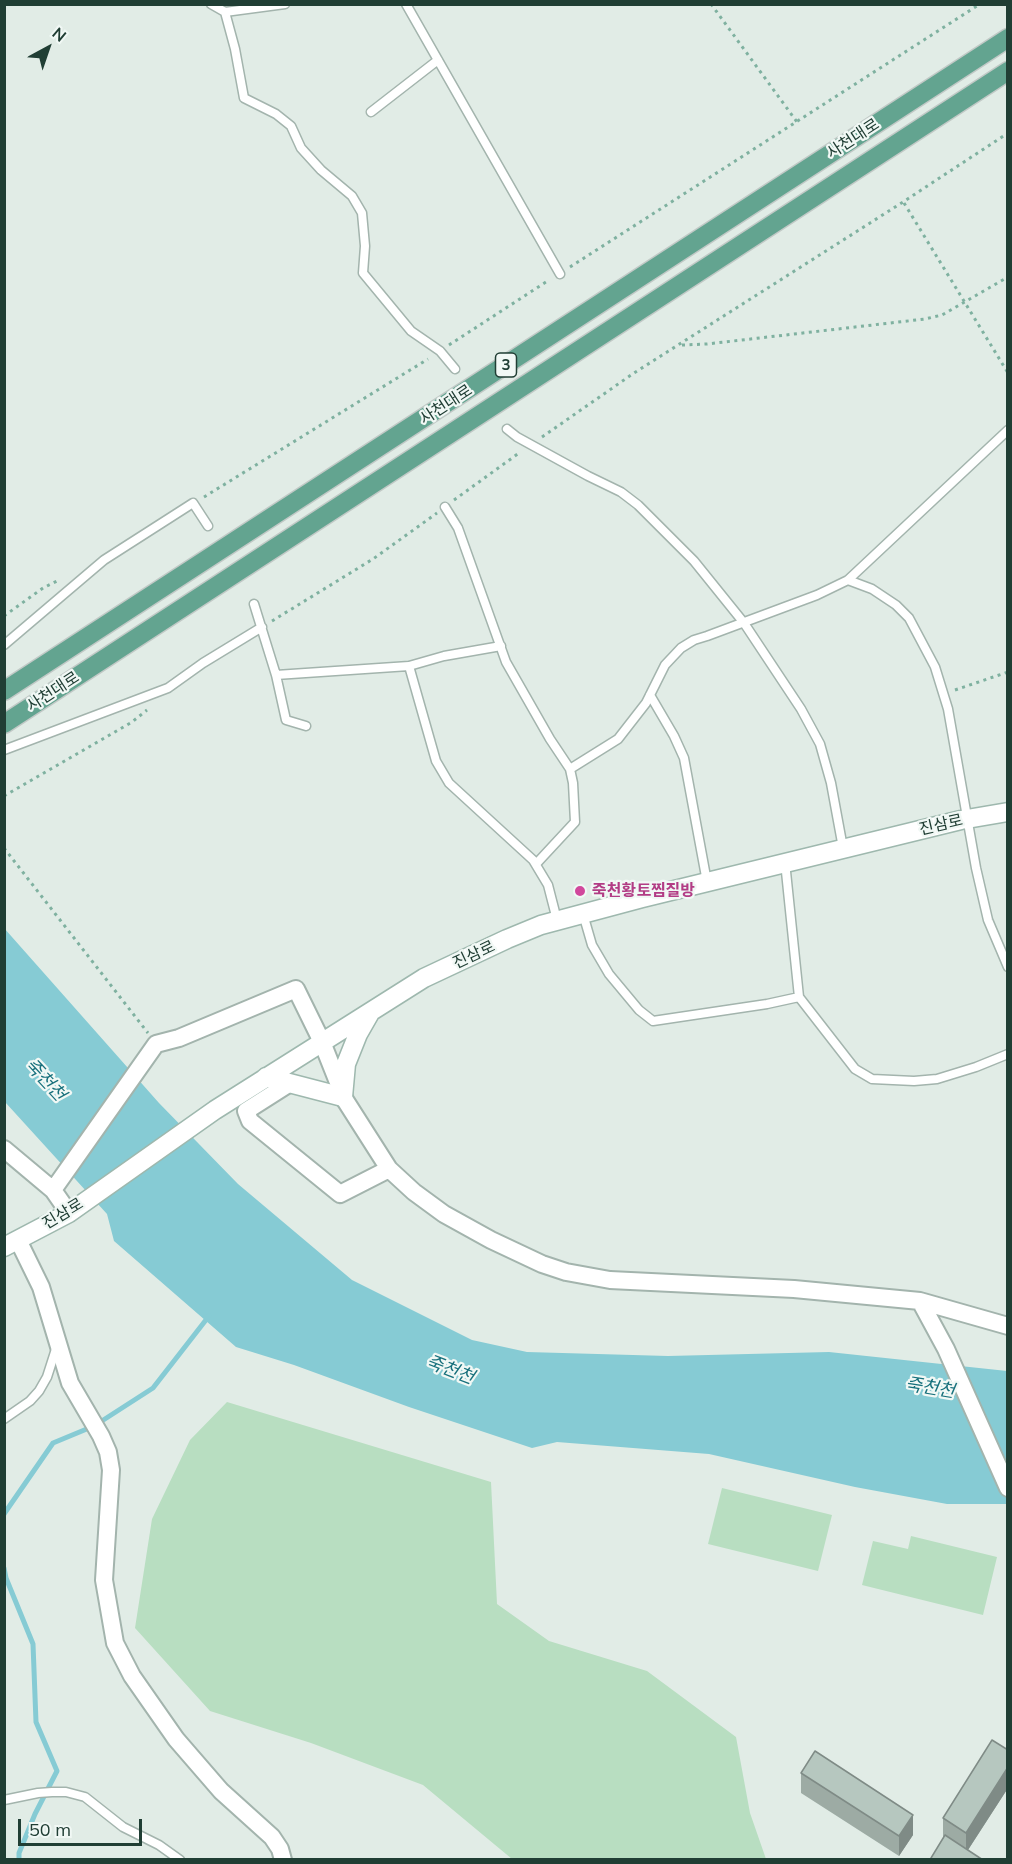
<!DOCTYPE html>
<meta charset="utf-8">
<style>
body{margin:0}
#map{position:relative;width:1012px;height:1864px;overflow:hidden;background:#e1ece6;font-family:Mulish,sans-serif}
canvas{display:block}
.frame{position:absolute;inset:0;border:6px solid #203e34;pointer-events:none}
.north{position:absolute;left:18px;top:18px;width:60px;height:60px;-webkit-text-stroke:4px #f1f8f5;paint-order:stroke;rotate:40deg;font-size:16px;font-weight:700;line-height:24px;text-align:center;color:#203e34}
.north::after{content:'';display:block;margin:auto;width:21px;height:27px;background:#203e34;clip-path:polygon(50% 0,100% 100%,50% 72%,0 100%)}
.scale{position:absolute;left:18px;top:1819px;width:124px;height:27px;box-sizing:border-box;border:3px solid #203e34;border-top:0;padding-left:8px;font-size:18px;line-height:21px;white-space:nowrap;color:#203e34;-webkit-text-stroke:4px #f1f8f5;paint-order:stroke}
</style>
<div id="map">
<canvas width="1012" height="1864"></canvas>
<div class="frame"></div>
<div class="north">N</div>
<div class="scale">50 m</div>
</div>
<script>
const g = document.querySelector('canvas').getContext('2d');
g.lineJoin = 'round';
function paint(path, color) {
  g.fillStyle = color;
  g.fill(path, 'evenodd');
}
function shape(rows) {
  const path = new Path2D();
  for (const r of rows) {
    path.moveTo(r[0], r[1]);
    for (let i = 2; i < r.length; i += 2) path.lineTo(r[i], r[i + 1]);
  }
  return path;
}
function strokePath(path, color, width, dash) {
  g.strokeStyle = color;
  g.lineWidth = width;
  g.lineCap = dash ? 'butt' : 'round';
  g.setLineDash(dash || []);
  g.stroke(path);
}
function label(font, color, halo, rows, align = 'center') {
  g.font = font + ' Mulish,"Noto Sans KR",sans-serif';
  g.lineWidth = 4.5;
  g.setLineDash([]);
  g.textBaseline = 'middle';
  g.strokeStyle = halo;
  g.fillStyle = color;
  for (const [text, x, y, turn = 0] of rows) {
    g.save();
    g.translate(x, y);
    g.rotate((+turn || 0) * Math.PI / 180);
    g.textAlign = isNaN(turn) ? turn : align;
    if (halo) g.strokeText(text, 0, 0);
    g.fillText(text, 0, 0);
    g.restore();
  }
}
const green = shape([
 [227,1402,491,1482,497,1604,549,1641,647,1671,736,1737,750,1813,766,1859,512,1859,423,1785,311,1743,210,1711,135,1628,152,1519,190,1440],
 [722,1488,832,1515,818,1571,708,1544],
 [911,1536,997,1557,983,1615,862,1585,873,1541,908,1549]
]);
const water = shape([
 [4,928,159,1103,238,1184,352,1280,472,1340,527,1352,668,1356,829,1352,1007,1371,1007,1504,947,1504,855,1487,709,1454,557,1442,532,1448,409,1407,294,1365,236,1347,114,1241,107,1214,5,1102]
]);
const stream = shape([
 [4,1514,53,1443,94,1426,153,1388,209,1316],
 [4,1568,6,1578,33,1644,36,1722,57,1771,35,1814,19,1853,19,1860]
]);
const path = shape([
 [711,4,797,122],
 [904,203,1008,373],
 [570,267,980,4],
 [449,345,549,280],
 [682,345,707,344,925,319,942,315,1008,277],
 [542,437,634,373,903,202,1008,133],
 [204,497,428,359],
 [454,500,519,453],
 [4,616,43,588,59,580],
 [272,621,373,559,437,513],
 [955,690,1008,672],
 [4,796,132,722,147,710],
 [4,848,148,1033]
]);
const lane = shape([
 [211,4,225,12,285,4],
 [406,4,560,274],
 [225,12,235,49,244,98,276,114,291,126,301,148,321,170,352,196,362,213,365,246,363,273,411,331,440,351,455,369],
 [371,112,438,60],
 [507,429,517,437,588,476,621,492,638,505,694,561,744,623,801,709,820,744,831,783,843,848],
 [445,507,458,528,506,662,550,739,570,769,573,783,575,822,536,864],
 [848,580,872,589,896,605,909,618,935,667,948,709,976,868,988,920,1008,967],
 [254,604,276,675,286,720,306,726],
 [4,645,104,560,193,503,208,526],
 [409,666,436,761,449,783,533,860,548,885,557,920],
 [276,675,409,666,444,656,501,646],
 [650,695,674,736,684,758,707,882],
 [4,750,168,688,203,663,262,627],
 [570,769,618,739,646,703,665,665,681,648,694,640,707,636,817,595,848,580,1008,430],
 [785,862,799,997,855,1069,872,1079,914,1081,937,1079,976,1067,1008,1054],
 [583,914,592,945,609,974,639,1010,653,1021,767,1004,799,997],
 [4,1419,30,1401,39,1391,47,1377,56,1349],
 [4,1800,38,1793,52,1792,66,1792,85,1797,123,1827,159,1845,180,1860]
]);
const street = shape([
 [290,1083,246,1111,250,1121,340,1194,389,1169],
 [4,1149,53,1190,156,1044,179,1038,296,989,322,1042,345,1100,389,1169,414,1192,444,1214,491,1240,542,1264,566,1272,610,1280,794,1289,920,1301,1008,1326],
 [53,1190,69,1213],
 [18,1240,41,1287,70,1383,101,1436,108,1452,111,1470,104,1580,115,1643,132,1676,176,1739,221,1791,272,1837,280,1849,283,1860],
 [920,1301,946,1349,1008,1488]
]);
const secondary = shape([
 [266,1077,343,1097,346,1064,358,1034,370,1013],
 [4,1247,69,1213,215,1110,424,978,507,939,541,925,642,898,961,820,1008,812]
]);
const primary = shape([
 [4,691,1008,38],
 [4,724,1008,71]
]);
const wall = shape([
 [1008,1750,1008,1788,968,1850,983,1860,931,1860,931,1858,943,1838,943,1818],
 [801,1773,913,1835,899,1856,801,1793]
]);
const shadedWall = shape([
 [1008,1767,1008,1788,966,1853,966,1833],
 [913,1815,913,1835,899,1856,899,1836]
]);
const building = shape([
 [992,1740,1008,1750,1008,1767,966,1833,943,1818,992,1740],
 [815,1751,913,1815,899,1836,801,1773,815,1751],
 [945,1835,983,1860,934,1860,931,1858,945,1835]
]);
const markers = [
 [580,891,6,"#d1479c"]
];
const shields = [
 [506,365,21]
];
const shieldNames = [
 ["3",506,365]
];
const streetNames = [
 ["사천대로",853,139,-33],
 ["사천대로",446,405,-33],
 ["사천대로",53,692,-33],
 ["진삼로",941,825,-13],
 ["진삼로",474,955,-25],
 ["진삼로",63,1214,-31]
];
const hotelNames = [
 ["죽천황토찜질방",592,891]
];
const waterNames = [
 ["죽천천",45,1080,47],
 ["죽천천",450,1370,21],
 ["죽천천",930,1388,9]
];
paint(green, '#b8dec1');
paint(water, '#86cbd4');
strokePath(stream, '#86cbd4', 5);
strokePath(lane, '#a3b4ad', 11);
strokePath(street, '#a3b4ad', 20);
strokePath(secondary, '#9eb8ae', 21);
strokePath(primary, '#c1c9c6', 21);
strokePath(path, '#7fb1a0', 3, [3, 4.5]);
strokePath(lane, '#fff', 8);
strokePath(street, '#fff', 16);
strokePath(secondary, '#fff', 18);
strokePath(primary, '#63a490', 18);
paint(wall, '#9daba4');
paint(shadedWall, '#7f8b86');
paint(building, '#b6c7bf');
strokePath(building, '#7f8b86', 1.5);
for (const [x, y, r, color] of markers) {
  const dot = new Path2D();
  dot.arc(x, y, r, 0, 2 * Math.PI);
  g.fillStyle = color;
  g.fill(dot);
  strokePath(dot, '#f1f8f5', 2);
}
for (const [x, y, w] of shields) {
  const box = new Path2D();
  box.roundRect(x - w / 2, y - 12, w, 24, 4.5);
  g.fillStyle = '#f1f8f5';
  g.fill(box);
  strokePath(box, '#203e34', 1.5);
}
label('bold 15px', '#203e34', null, shieldNames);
label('16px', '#203e34', '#f1f8f5', streetNames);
label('bold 16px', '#b23c85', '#f1f8f5', hotelNames, 'left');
label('italic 18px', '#17707c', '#f1f8f5', waterNames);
</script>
